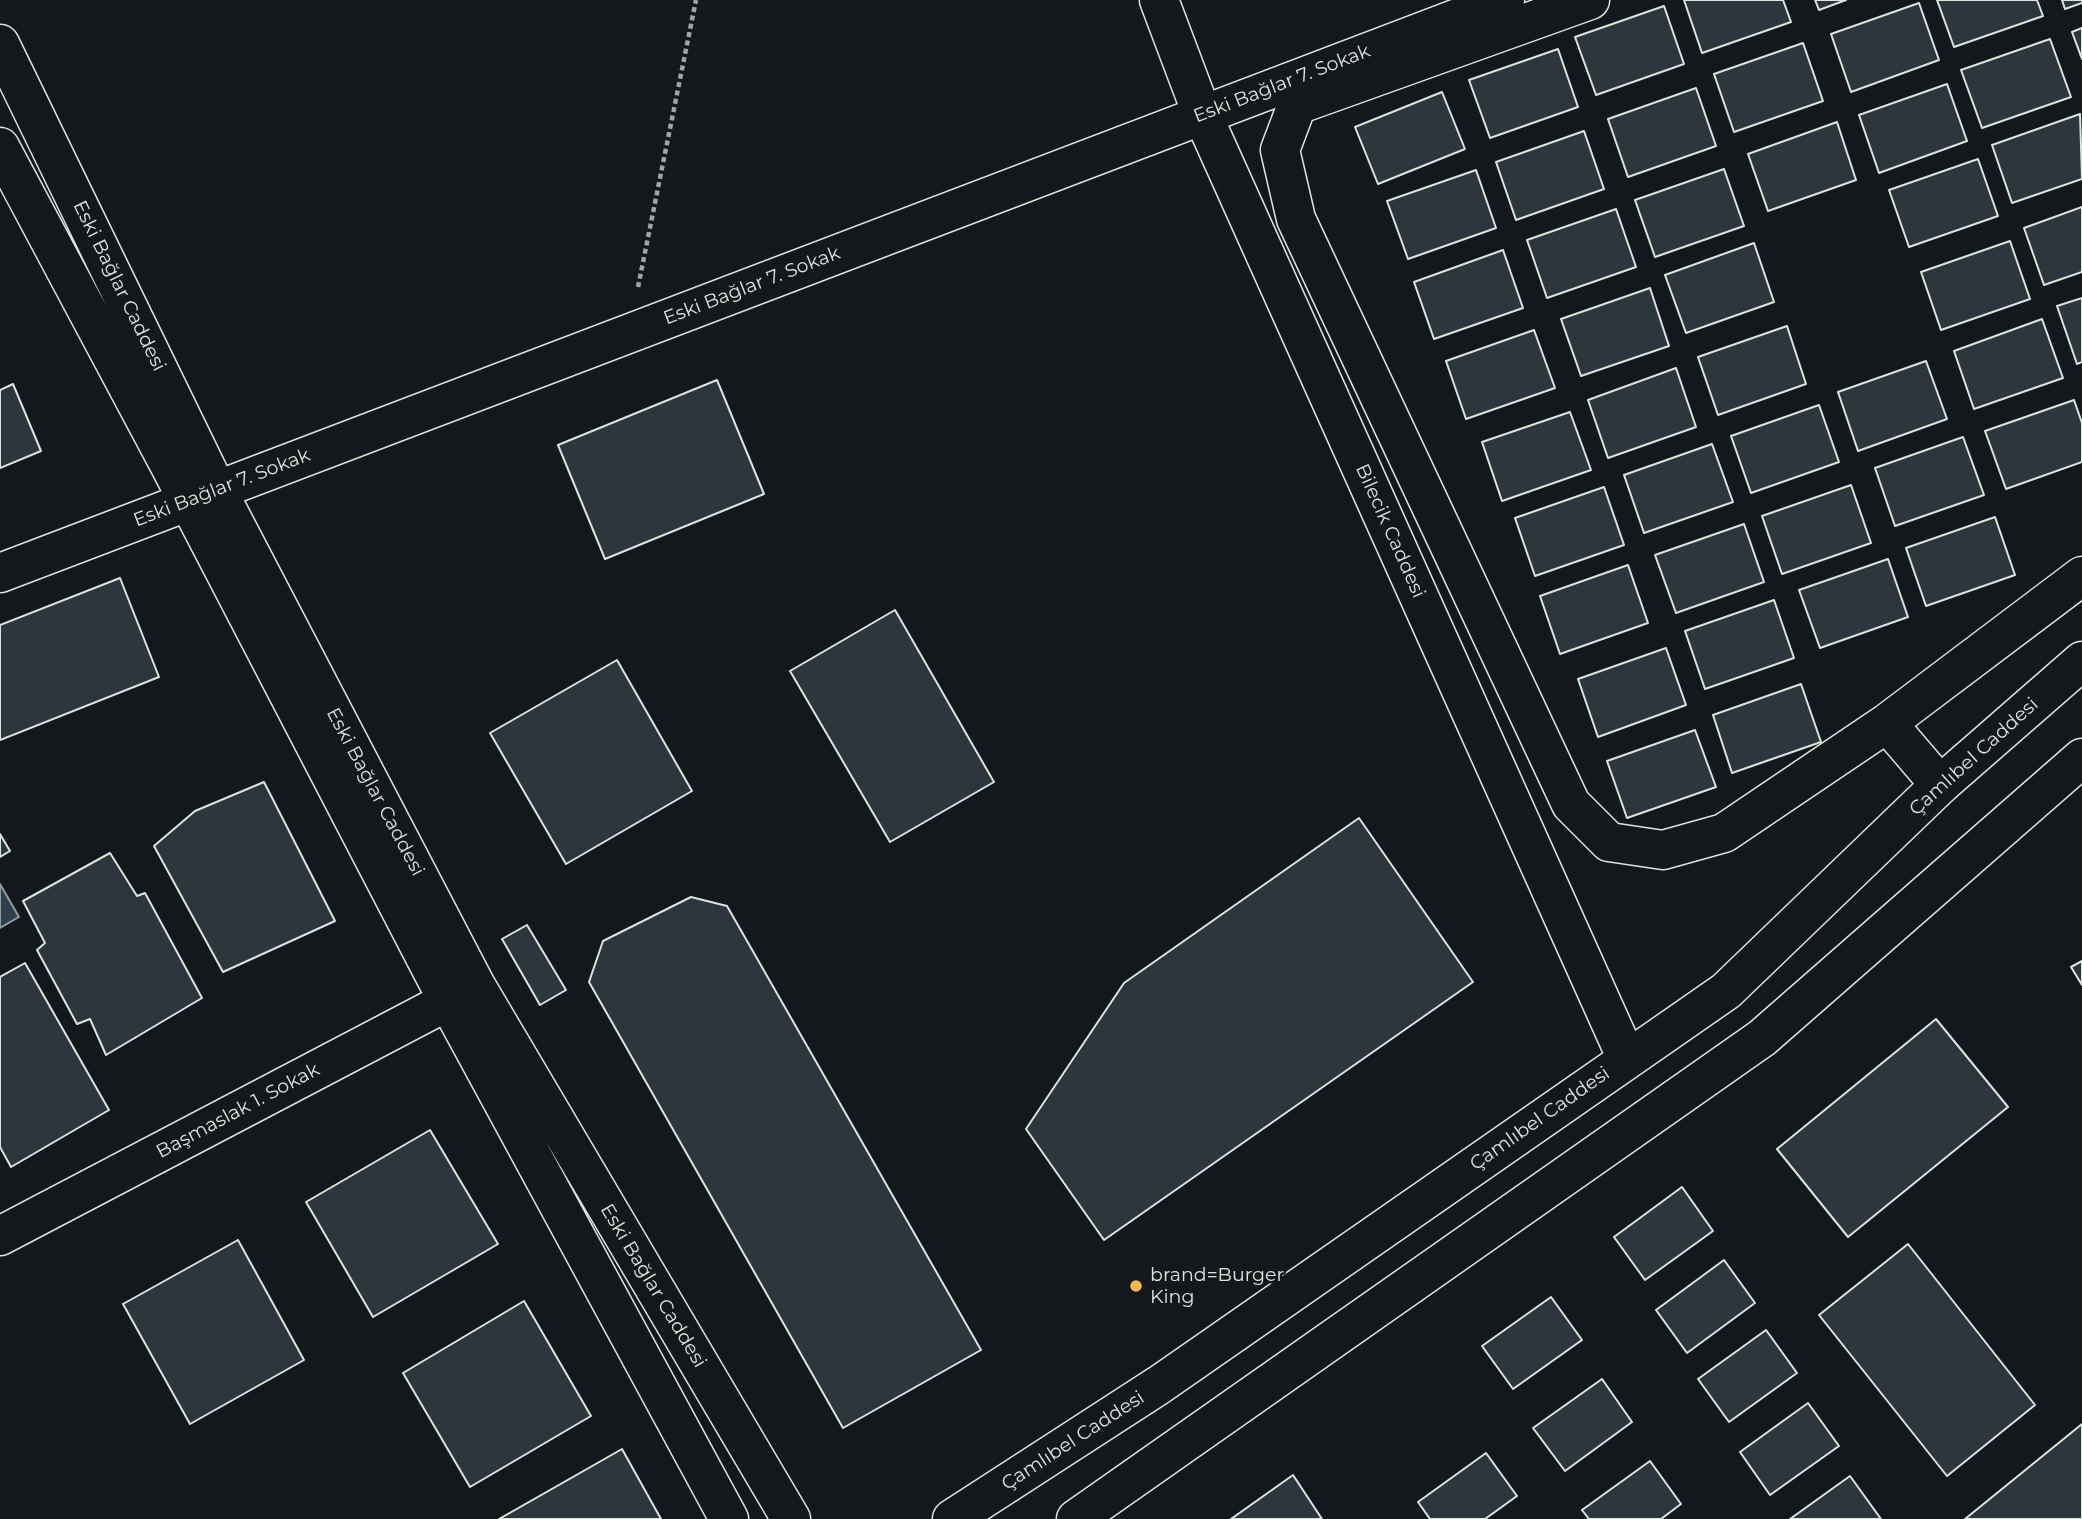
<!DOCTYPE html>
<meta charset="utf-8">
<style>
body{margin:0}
canvas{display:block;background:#14181c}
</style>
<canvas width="2082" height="1519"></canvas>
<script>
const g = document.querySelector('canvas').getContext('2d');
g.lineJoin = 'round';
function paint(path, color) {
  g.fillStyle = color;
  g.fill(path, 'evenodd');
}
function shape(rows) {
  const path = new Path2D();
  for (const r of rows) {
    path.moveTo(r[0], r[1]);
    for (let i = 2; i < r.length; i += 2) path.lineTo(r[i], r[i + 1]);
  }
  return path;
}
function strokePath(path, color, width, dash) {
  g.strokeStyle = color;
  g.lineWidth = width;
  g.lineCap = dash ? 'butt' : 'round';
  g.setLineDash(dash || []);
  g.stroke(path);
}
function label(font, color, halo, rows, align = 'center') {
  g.font = font + ' Montserrat,sans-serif';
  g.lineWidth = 5;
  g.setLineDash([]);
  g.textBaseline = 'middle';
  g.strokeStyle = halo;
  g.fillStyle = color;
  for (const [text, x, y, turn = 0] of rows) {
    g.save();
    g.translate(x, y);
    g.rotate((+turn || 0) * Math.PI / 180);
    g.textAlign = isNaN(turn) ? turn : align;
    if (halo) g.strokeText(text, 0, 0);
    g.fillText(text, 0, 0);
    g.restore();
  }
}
const water = shape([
 [0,884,19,917,0,928,0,884]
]);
const building = shape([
 [1684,0,1783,0,1791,22,1702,53,1684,0],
 [1815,0,1846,0,1819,10,1815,0],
 [1937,0,2037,0,2043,16,1954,47,1937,0],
 [2062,0,2082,0,2082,3,2065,9,2062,0],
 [1919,3,1939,60,1851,92,1831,34,1919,3],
 [1664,6,1684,64,1596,95,1575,37,1664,6],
 [2082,28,2082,59,2072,32,2082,28],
 [2050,39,2071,97,1982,128,1961,70,2050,39],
 [1803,43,1823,101,1734,132,1714,74,1803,43],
 [1558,49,1578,107,1490,138,1469,80,1558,49],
 [1947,84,1967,141,1879,173,1859,115,1947,84],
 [1696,88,1716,146,1628,177,1608,119,1696,88],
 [1442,92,1465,149,1378,184,1355,127,1442,92],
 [2080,114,2082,179,2012,203,1992,145,2080,114],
 [1837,122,1856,180,1768,211,1748,154,1837,122],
 [1584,131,1604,189,1516,220,1496,162,1584,131],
 [1978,159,1998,216,1909,247,1889,190,1978,159],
 [1724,169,1744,226,1655,257,1635,200,1724,169],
 [1476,170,1496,228,1408,259,1387,201,1476,170],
 [2082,207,2082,272,2044,285,2024,228,2082,207],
 [1616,209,1636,267,1547,298,1527,240,1616,209],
 [2010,241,2030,299,1941,330,1921,272,2010,241],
 [1754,243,1774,302,1686,333,1665,275,1754,243],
 [1503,250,1523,308,1434,339,1414,282,1503,250],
 [1650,288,1669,346,1581,376,1561,319,1650,288],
 [2082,298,2082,362,2077,364,2057,306,2082,298],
 [2042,319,2063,378,1974,409,1954,351,2042,319],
 [1787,326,1806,384,1718,415,1698,357,1787,326],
 [1534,330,1555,388,1466,419,1446,361,1534,330],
 [1926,361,1947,419,1858,451,1838,392,1926,361],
 [1676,368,1696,427,1608,458,1588,400,1676,368],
 [717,380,764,494,605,559,558,445,717,380],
 [13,384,41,451,0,468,0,390,13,384],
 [2074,400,2082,423,2082,462,2006,489,1985,431,2074,400],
 [1819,405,1839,462,1751,493,1731,436,1819,405],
 [1570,412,1591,470,1502,501,1482,442,1570,412],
 [1963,437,1984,495,1895,526,1875,468,1963,437],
 [1712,444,1733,502,1644,533,1624,475,1712,444],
 [1851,485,1871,543,1782,574,1762,516,1851,485],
 [1604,487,1624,545,1535,576,1515,518,1604,487],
 [1995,517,2015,575,1926,606,1906,548,1995,517],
 [1744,524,1764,582,1676,613,1655,555,1744,524],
 [1888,559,1908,617,1820,648,1799,590,1888,559],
 [1628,565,1648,623,1560,654,1540,596,1628,565],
 [120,578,159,677,0,740,0,625,120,578],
 [1774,600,1794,658,1705,689,1685,631,1774,600],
 [895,610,994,782,890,842,790,671,895,610],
 [1666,648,1686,705,1598,737,1578,679,1666,648],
 [617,660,692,791,566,864,490,733,617,660],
 [1801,684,1821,742,1732,773,1713,715,1801,684],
 [1695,730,1716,787,1627,818,1607,761,1695,730],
 [264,782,335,921,223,972,154,846,195,811,264,782],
 [1359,818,1473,982,1104,1240,1026,1129,1124,983,1359,818],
 [0,834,10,851,0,857,0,834],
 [110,853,137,896,145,893,202,998,106,1055,90,1019,77,1024,37,950,45,943,23,901,110,853],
 [691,897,727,906,981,1350,843,1428,589,982,603,941,691,897],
 [527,925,566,990,540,1005,502,939,527,925],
 [2082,961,2082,985,2071,967,2082,961],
 [25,963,109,1110,11,1167,0,1147,0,977,25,963],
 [1936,1019,2008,1107,1848,1237,1777,1149,1936,1019],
 [430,1130,498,1244,373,1317,306,1202,430,1130],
 [1682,1187,1713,1231,1645,1280,1614,1237,1682,1187],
 [238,1240,304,1360,190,1424,123,1304,238,1240],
 [1908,1244,2035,1405,1947,1476,1819,1315,1908,1244],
 [1724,1260,1755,1303,1687,1353,1656,1310,1724,1260],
 [1551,1297,1582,1340,1513,1389,1482,1346,1551,1297],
 [524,1301,591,1416,470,1487,403,1373,524,1301],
 [1766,1330,1797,1373,1729,1422,1698,1379,1766,1330],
 [1602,1379,1632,1422,1565,1471,1533,1428,1602,1379],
 [1808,1403,1839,1446,1770,1495,1740,1452,1808,1403],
 [2082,1424,2082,1519,1965,1519,2082,1424],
 [622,1449,661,1519,499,1519,622,1449],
 [1486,1453,1517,1496,1485,1519,1430,1519,1418,1502,1486,1453],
 [1650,1461,1681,1504,1661,1519,1589,1519,1582,1510,1650,1461],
 [1293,1475,1322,1519,1231,1519,1293,1475],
 [1850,1476,1881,1519,1790,1519,1850,1476]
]);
const path = shape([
 [638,287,696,0]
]);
const minor = shape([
 [1159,0,1202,114,1627,1059],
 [1590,0,1297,105,1280,150,1296,219,1571,804,1609,842,1663,850,1724,833,1887,723,2082,576],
 [0,44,217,490,476,986,791,1519],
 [0,147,169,464,448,1001,729,1519],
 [0,573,1505,0],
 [1887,723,1940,785],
 [0,1236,469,990]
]);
const major = shape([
 [952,1519,1159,1385,1726,991,1940,785,2082,661],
 [1076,1519,1762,1038,2082,758]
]);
const markers = [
 [1136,1286,7,"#ffb74d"]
];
const streetNames = [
 ["Eski Bağlar 7. Sokak",1282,84,-21],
 ["Eski Bağlar Caddesi",119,286,64],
 ["Eski Bağlar 7. Sokak",752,286,-21],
 ["Eski Bağlar 7. Sokak",222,488,-21],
 ["Bilecik Caddesi",1390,531,66],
 ["Çamlıbel Caddesi",1974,757,-42],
 ["Eski Bağlar Caddesi",375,792,62],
 ["Başmaslak 1. Sokak",238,1111,-28],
 ["Çamlıbel Caddesi",1540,1119,-35],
 ["Eski Bağlar Caddesi",653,1286,59],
 ["Çamlıbel Caddesi",1073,1441,-33]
];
const poiNames = [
 ["brand=Burger",1150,1275],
 ["King",1150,1297]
];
paint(water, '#2f3f4d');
strokePath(water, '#939e99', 2);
paint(building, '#2c363c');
strokePath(building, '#d8e6dc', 2);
strokePath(minor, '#d8e6dc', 41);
strokePath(major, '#d8e6dc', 41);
strokePath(path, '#9da8a2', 4.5, [5, 3.5]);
strokePath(minor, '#14181c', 38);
strokePath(major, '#14181c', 38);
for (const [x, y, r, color] of markers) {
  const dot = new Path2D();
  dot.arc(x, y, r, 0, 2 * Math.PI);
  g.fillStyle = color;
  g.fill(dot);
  strokePath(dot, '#14181c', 2.5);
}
label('19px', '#d8e6dc', '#14181c', streetNames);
label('19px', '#d8e6dc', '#14181c', poiNames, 'left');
</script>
